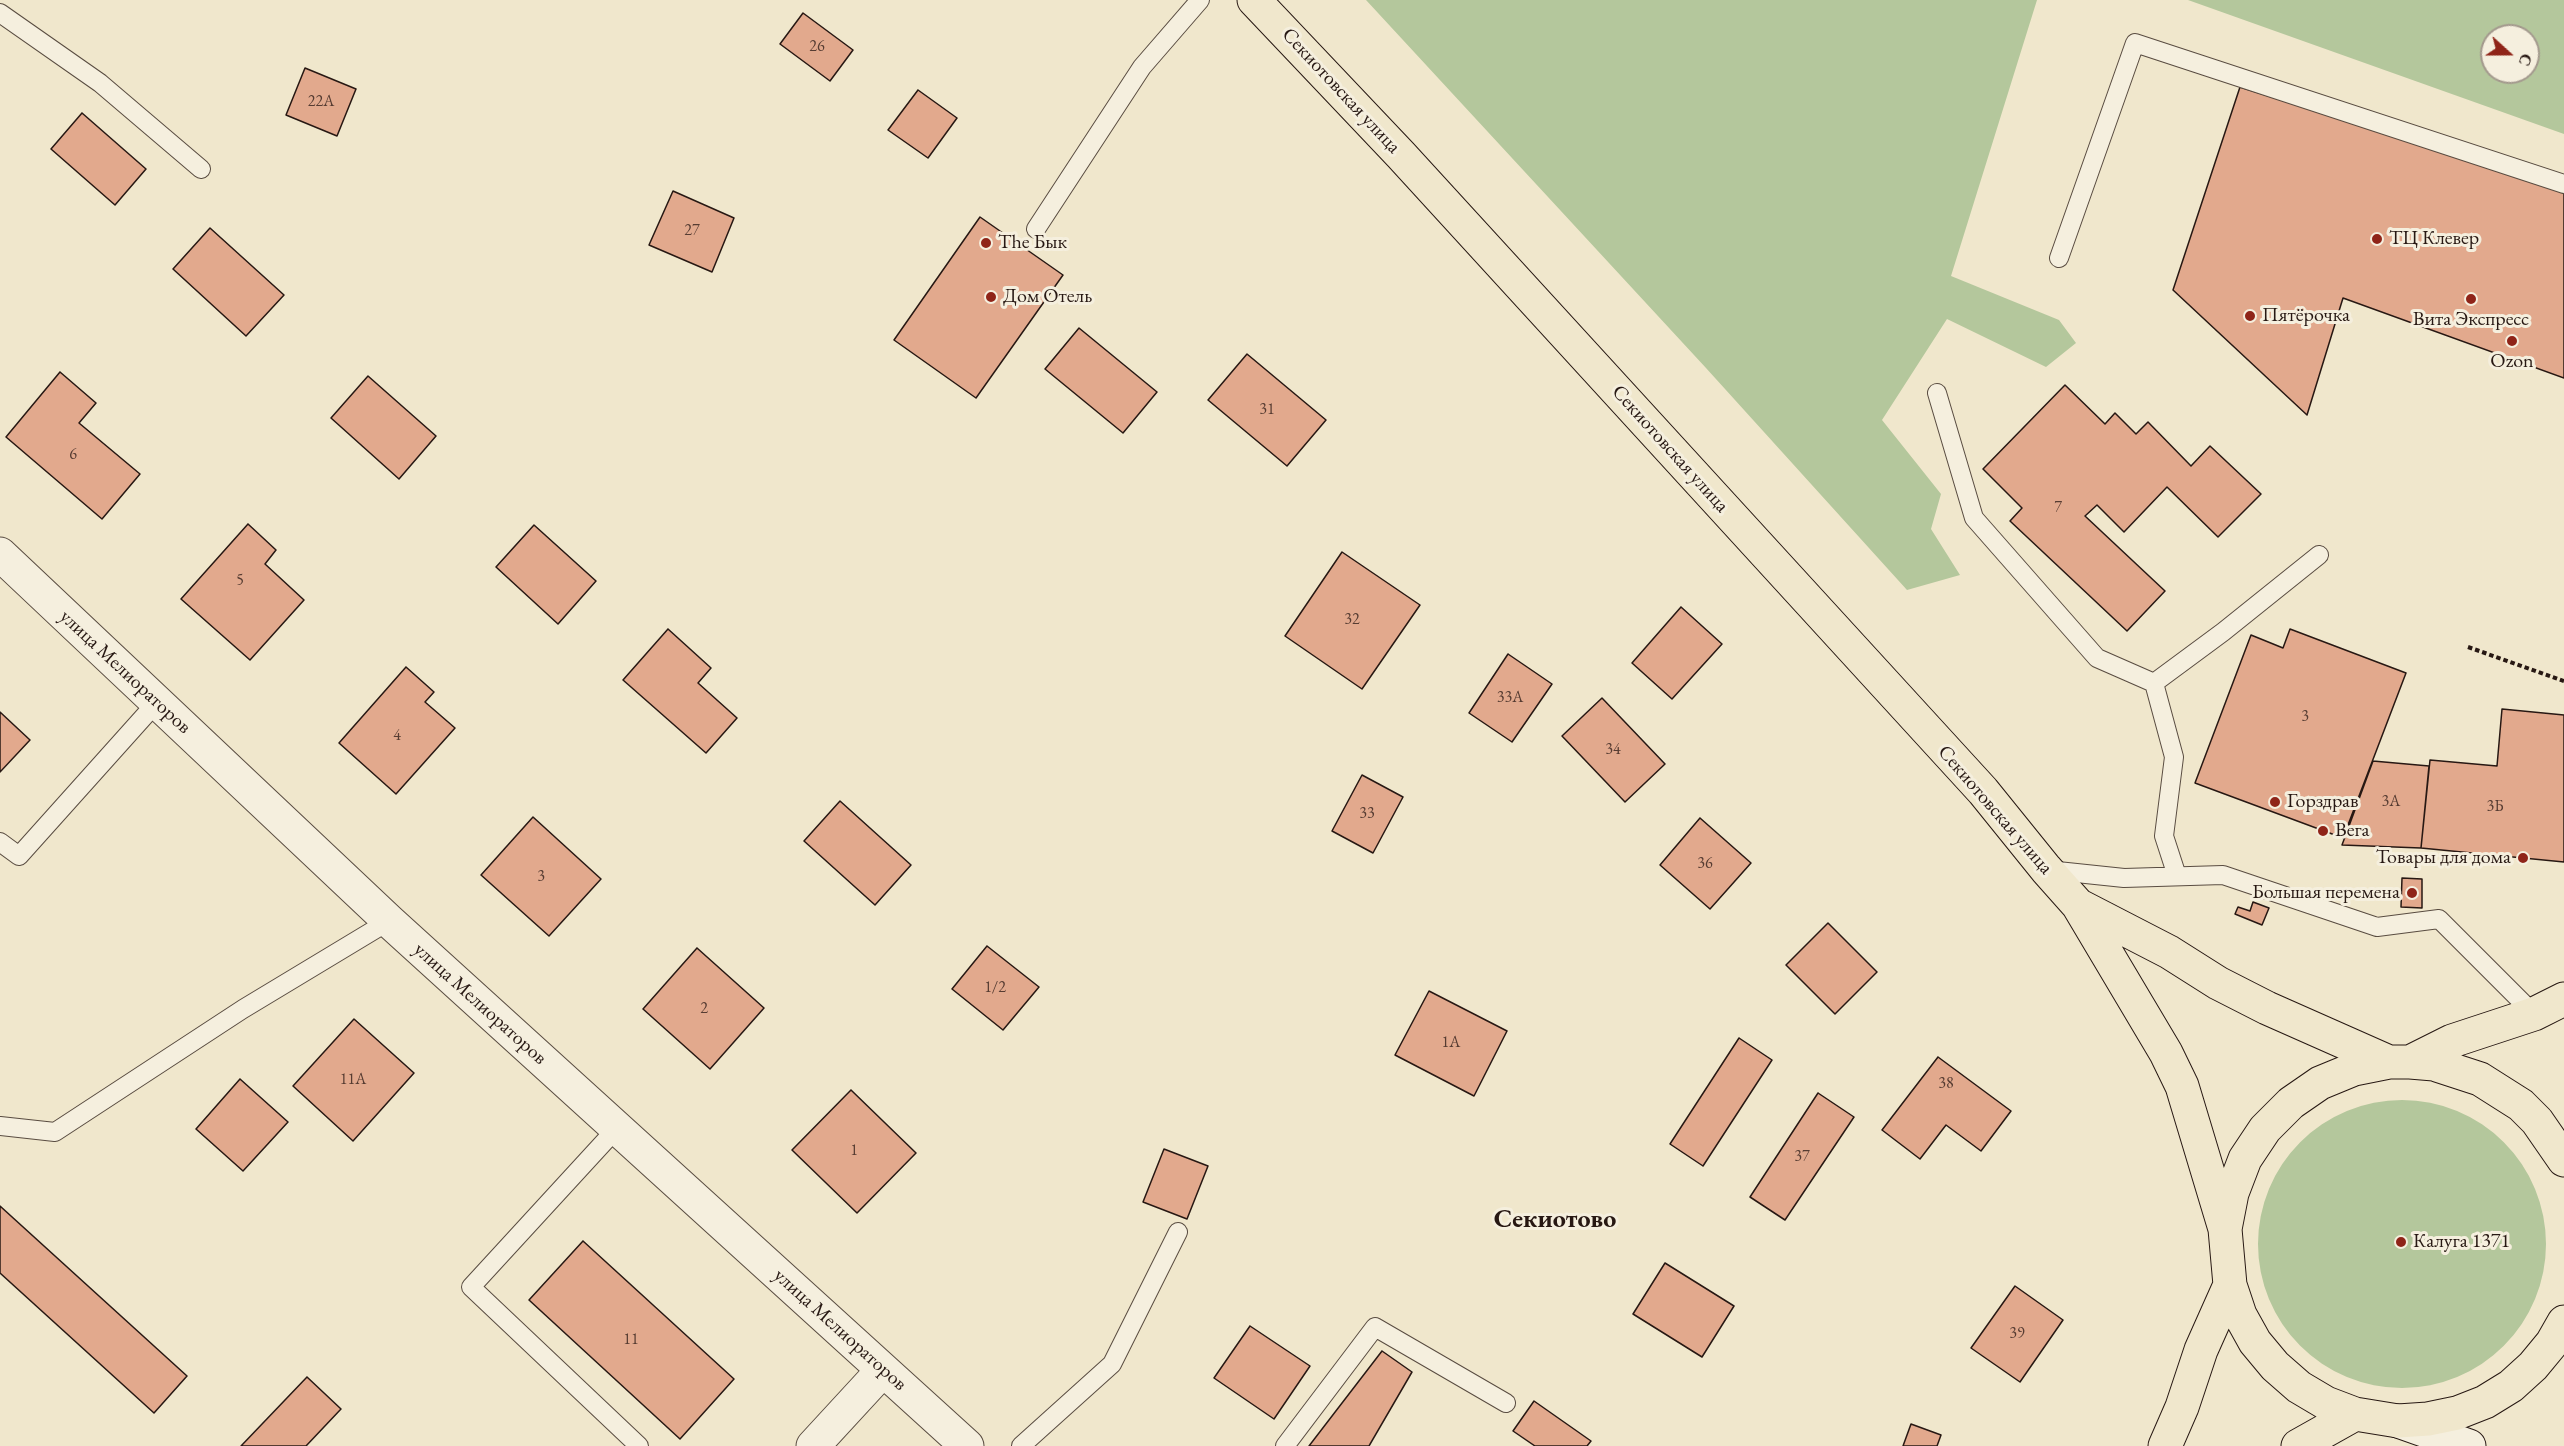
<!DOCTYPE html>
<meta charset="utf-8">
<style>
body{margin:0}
#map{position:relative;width:2564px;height:1446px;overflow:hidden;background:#f0e7cc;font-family:"EB Garamond",serif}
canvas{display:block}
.north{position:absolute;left:2480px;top:24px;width:60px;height:60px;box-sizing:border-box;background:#f5efde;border:2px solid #a3998d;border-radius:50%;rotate:111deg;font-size:16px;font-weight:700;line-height:24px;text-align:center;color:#271813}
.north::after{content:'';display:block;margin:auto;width:21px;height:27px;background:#8f2418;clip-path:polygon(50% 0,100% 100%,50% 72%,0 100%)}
</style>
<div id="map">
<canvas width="2564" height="1446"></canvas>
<div class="north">С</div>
</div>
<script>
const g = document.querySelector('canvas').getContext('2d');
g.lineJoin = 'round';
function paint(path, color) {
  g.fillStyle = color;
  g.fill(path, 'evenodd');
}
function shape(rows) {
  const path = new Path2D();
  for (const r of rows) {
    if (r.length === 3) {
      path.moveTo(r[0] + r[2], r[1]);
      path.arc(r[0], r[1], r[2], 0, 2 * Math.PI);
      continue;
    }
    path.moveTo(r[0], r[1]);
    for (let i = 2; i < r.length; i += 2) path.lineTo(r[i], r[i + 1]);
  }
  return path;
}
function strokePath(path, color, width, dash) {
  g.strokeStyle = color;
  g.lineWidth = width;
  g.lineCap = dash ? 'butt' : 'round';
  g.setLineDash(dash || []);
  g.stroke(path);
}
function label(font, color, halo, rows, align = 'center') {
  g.font = font + ' "EB Garamond",serif';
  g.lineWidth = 6;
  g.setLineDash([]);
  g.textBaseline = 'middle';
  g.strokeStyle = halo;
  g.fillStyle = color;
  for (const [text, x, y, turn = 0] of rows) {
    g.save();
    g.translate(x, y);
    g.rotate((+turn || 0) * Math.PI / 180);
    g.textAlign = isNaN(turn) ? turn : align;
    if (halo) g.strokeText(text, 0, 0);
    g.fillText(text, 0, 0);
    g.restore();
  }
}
const green = shape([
 [1366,0,2037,0,1951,276,2059,320,2076,343,2046,367,1947,319,1882,420,1941,494,1931,529,1960,575,1907,590,1706,368],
 [2188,0,2564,0,2564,134],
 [2492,36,2528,36,2528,72,2492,72],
 [2402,1244,144]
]);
const building = shape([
 [803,13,853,50,830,81,780,44,803,13],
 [305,68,356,89,337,136,286,115,305,68],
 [2240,87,2564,189,2564,378,2343,298,2307,415,2173,290,2240,87],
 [918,90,957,118,928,158,888,130,918,90],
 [82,113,146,169,115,205,51,149,82,113],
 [673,191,734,218,712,272,649,245,673,191],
 [980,217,1063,275,976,398,894,340,980,217],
 [210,228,284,295,246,336,173,269,210,228],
 [1079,328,1157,392,1123,433,1045,369,1079,328],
 [1247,354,1326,420,1287,466,1208,400,1247,354],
 [60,372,96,403,79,423,140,474,102,519,6,437,60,372],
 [368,376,436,436,399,479,331,418,368,376],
 [2065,385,2105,424,2115,413,2136,434,2148,422,2191,466,2210,446,2261,494,2218,537,2167,487,2124,532,2097,505,2085,516,2165,591,2127,631,2010,521,2022,508,1983,469,2065,385],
 [248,524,276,550,265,564,304,600,250,660,181,599,248,524],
 [534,525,596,581,558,624,496,567,534,525],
 [1342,552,1420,605,1362,689,1285,636,1342,552],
 [1681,607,1722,644,1672,699,1632,663,1681,607],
 [668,629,711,668,698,683,737,718,706,753,623,680,668,629],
 [2290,629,2406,673,2343,838,2195,783,2251,635,2283,648,2290,629],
 [1508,654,1552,684,1512,742,1469,713,1508,654],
 [406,667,434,692,425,702,455,728,396,794,339,743,406,667],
 [1602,698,1665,764,1625,802,1562,736,1602,698],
 [2502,709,2564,715,2564,862,2421,848,2430,760,2497,766,2502,709],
 [0,712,30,740,0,772,0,712],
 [2373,761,2429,766,2421,848,2342,845,2373,761],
 [1362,775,1403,797,1373,853,1332,831,1362,775],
 [840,801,911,865,875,905,804,841,840,801],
 [533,817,601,879,549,936,481,875,533,817],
 [1700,818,1751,863,1710,909,1660,865,1700,818],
 [2402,878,2422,879,2422,908,2401,907,2402,878],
 [2253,902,2269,908,2262,925,2235,914,2238,907,2250,911,2253,902],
 [1828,923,1877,972,1835,1014,1786,965,1828,923],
 [987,946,1039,987,1003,1030,952,989,987,946],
 [697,948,764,1008,710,1069,643,1009,697,948],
 [1429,991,1507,1031,1474,1096,1395,1055,1429,991],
 [354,1019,414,1073,353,1141,293,1086,354,1019],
 [1739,1038,1772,1060,1703,1166,1670,1144,1739,1038],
 [1938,1057,2011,1111,1981,1151,1946,1125,1920,1159,1882,1130,1938,1057],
 [240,1079,288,1122,243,1171,196,1129,240,1079],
 [851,1090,916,1153,857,1213,792,1150,851,1090],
 [1818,1093,1854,1117,1785,1220,1750,1197,1818,1093],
 [1164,1149,1208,1166,1187,1219,1143,1202,1164,1149],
 [0,1206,187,1376,154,1413,0,1273,0,1206],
 [583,1241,734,1379,680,1439,529,1300,583,1241],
 [1665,1263,1734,1306,1702,1357,1633,1314,1665,1263],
 [2015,1286,2063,1320,2020,1382,1971,1348,2015,1286],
 [1250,1326,1310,1366,1274,1419,1214,1378,1250,1326],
 [1382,1351,1412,1372,1369,1446,1309,1446,1382,1351],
 [307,1377,341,1409,306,1446,241,1446,307,1377],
 [1534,1401,1591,1441,1587,1446,1535,1446,1513,1431,1534,1401],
 [1911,1424,1941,1435,1937,1446,1903,1446,1911,1424]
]);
const path = shape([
 [2468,647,2564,681]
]);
const lane = shape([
 [0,13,100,83,201,169],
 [1036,229,1142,67,1200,0],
 [2059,258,2135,43,2564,184],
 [1937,393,1974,518,2097,658,2154,683],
 [0,842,19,856,157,702],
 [2048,870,2124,878,2223,875,2377,927,2439,919,2534,1014],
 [2177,876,2164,836,2174,757,2154,683,2223,632,2319,555],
 [0,1126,55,1132,243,1009,389,921],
 [617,1128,471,1287,639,1446],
 [1021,1446,1112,1364,1178,1232],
 [1285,1446,1375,1327,1506,1403]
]);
const street = shape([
 [0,554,389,921,967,1446],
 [813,1446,883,1370]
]);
const secondary = shape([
 [2398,1421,2469,1446]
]);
const primary = shape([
 [1254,0,1401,155,1983,791,2046,869,2078,905,2166,1053,2182,1086,2225,1229],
 [2078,905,2169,952,2218,983,2267,1008,2389,1062],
 [2410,1062,2452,1041,2534,1014,2564,999],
 [2564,1160,2537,1121,2521,1105,2480,1079,2434,1064,2410,1062,2389,1062,2354,1069,2320,1083,2291,1103,2265,1129,2245,1159,2232,1193,2225,1229,2230,1285,2240,1315,2255,1342,2275,1366,2299,1387,2326,1403,2355,1414,2398,1421,2428,1419,2457,1413,2485,1402,2511,1386,2533,1366,2552,1343,2564,1322],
 [2165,1446,2182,1407,2201,1350,2230,1285],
 [2298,1446,2355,1414]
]);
const markers = [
 [2377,239,6,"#8f2418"],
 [986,243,6,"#8f2418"],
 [991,297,6,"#8f2418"],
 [2471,299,6,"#8f2418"],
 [2250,316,6,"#8f2418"],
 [2512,341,6,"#8f2418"],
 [2275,802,6,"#8f2418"],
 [2323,831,6,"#8f2418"],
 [2523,858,6,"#8f2418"],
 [2412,893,6,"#8f2418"],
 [2401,1242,6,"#8f2418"]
];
const numberNames = [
 ["26",817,47],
 ["22А",321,102],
 ["27",692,231],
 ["31",1267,410],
 ["6",73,455],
 ["7",2058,508],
 ["5",240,581],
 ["32",1352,620],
 ["33А",1510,698],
 ["3",2305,717],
 ["4",397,736],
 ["34",1613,750],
 ["3А",2391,802],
 ["3Б",2495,807],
 ["33",1367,814],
 ["36",1705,864],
 ["3",541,877],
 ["1/2",995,988],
 ["2",704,1009],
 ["1А",1451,1043],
 ["11А",353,1080],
 ["38",1946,1084],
 ["1",854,1151],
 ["37",1802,1157],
 ["39",2017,1334],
 ["11",631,1340]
];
const streetNames = [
 ["Секиотовская улица",1341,91,47],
 ["Секиотовская улица",1670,449,48],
 ["улица Мелиораторов",125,672,43],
 ["Секиотовская улица",1995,810,49],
 ["улица Мелиораторов",480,1004,42],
 ["улица Мелиораторов",840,1330,42]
];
const poiNames = [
 ["ТЦ Клевер",2389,239],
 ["The Бык",998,243],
 ["Дом Отель",1003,297],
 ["Пятёрочка",2262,316],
 ["Вита Экспресс",2471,320,"center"],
 ["Ozon",2512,362,"center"],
 ["Горздрав",2287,802],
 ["Вега",2335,831],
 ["Товары для дома",2511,858,"right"],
 ["Большая перемена",2400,893,"right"],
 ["Калуга 1371",2413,1242]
];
const districtNames = [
 ["Секиотово",1555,1220]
];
paint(green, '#b4c79c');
paint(building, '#e2a98d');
strokePath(building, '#271813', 1.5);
strokePath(lane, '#594c41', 20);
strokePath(street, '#594c41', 35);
strokePath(secondary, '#271813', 35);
strokePath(primary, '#271813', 35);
strokePath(path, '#271813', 4, [4.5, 3]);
strokePath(lane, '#f5efde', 18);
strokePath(street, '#f5efde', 33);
strokePath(secondary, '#f5efde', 33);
strokePath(primary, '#f0e7cc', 33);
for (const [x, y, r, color] of markers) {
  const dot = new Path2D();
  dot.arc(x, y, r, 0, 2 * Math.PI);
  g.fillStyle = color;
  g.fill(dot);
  strokePath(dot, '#f5efde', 2);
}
label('16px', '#563c32', null, numberNames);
label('20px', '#271813', '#f5efde', streetNames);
label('20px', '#271813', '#f5efde', poiNames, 'left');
label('bold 26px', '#271813', '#f5efde', districtNames);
</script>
